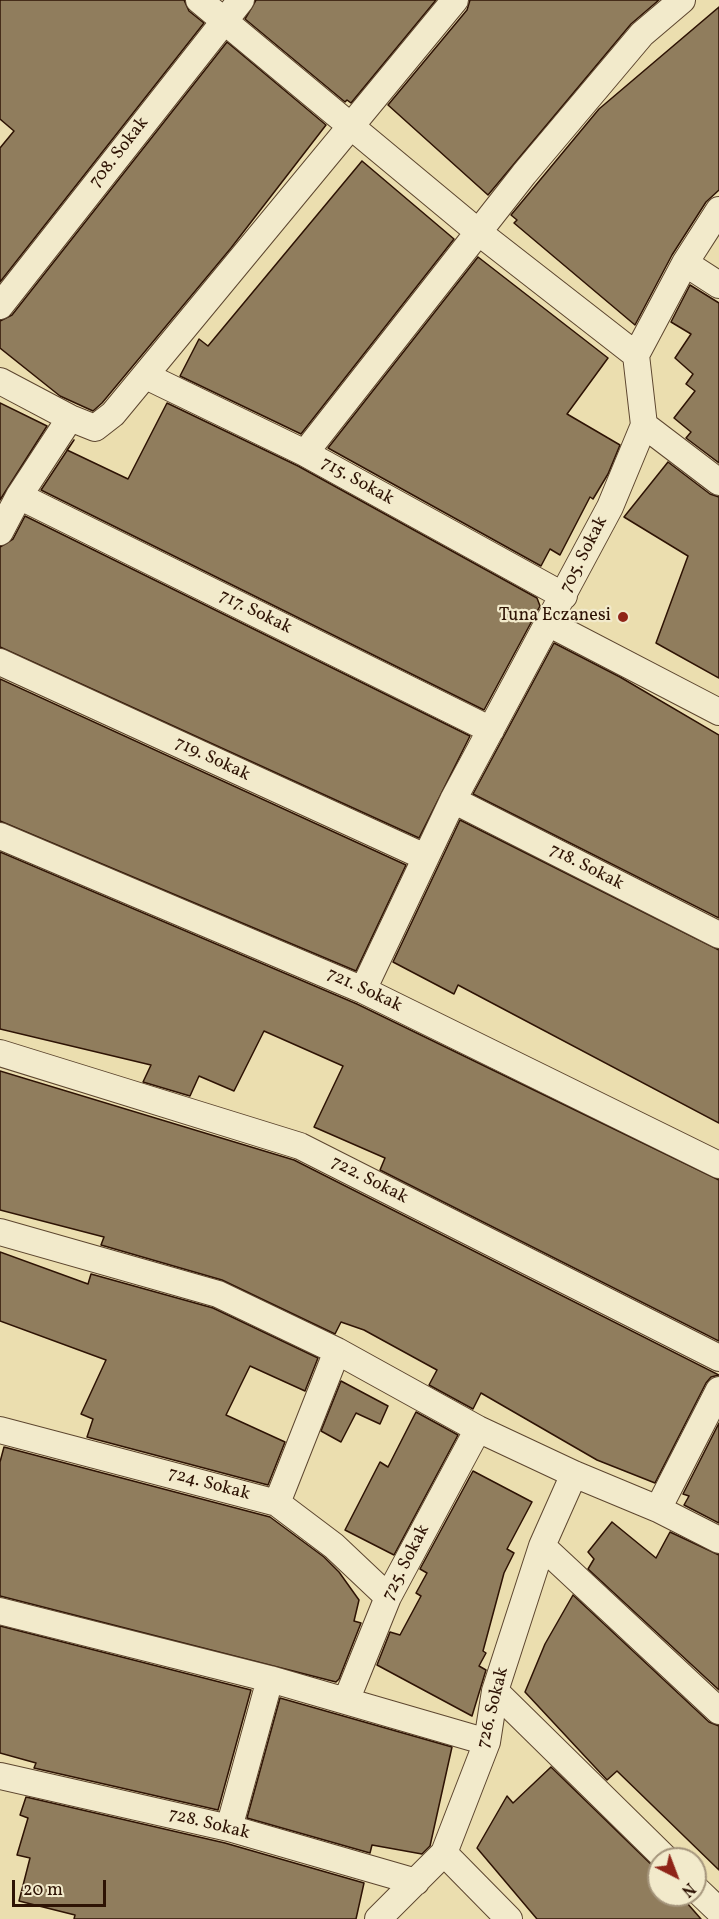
<!DOCTYPE html>
<style>
body{margin:0}
#map{position:relative;width:719px;height:1919px;overflow:hidden;background:#ebdeaf;font-family:Vollkorn,serif}
canvas{display:block}
.north{position:absolute;left:647px;top:1847px;width:60px;height:60px;box-sizing:border-box;background:#f2eacb;border:2px solid #a4947b;border-radius:50%;rotate:138deg;font-size:16px;font-weight:700;line-height:24px;text-align:center;color:#2e1304}
.north::after{content:'';display:block;margin:auto;width:21px;height:27px;background:#8f2418;clip-path:polygon(50% 0,100% 100%,50% 72%,0 100%)}
.scale{position:absolute;left:12px;top:1880px;width:94px;height:27px;box-sizing:border-box;border:3px solid #2e1304;border-top:0;padding-left:8px;font-size:18px;line-height:21px;white-space:nowrap;color:#2e1304;-webkit-text-stroke:4px #f2eacb;paint-order:stroke}
</style>
<div id="map">
<canvas width="719" height="1919"></canvas>
<div class="north">N</div>
<div class="scale">20 m</div>
</div>
<script>
const g = document.querySelector('canvas').getContext('2d');
g.lineJoin = 'round';
function paint(path, color) {
  g.fillStyle = color;
  g.fill(path, 'evenodd');
}
function shape(rows) {
  const path = new Path2D();
  for (const r of rows) {
    path.moveTo(r[0], r[1]);
    for (let i = 2; i < r.length; i += 2) path.lineTo(r[i], r[i + 1]);
  }
  return path;
}
function strokePath(path, color, width, dash) {
  g.strokeStyle = color;
  g.lineWidth = width;
  g.lineCap = dash ? 'butt' : 'round';
  g.setLineDash(dash || []);
  g.stroke(path);
}
function label(font, color, halo, rows, align = 'center') {
  g.font = font + ' Vollkorn,serif';
  g.lineWidth = 4.5;
  g.setLineDash([]);
  g.textBaseline = 'middle';
  g.strokeStyle = halo;
  g.fillStyle = color;
  for (const [text, x, y, turn = 0] of rows) {
    g.save();
    g.translate(x, y);
    g.rotate((+turn || 0) * Math.PI / 180);
    g.textAlign = isNaN(turn) ? turn : align;
    if (halo) g.strokeText(text, 0, 0);
    g.fillText(text, 0, 0);
    g.restore();
  }
}
const building = shape([
 [0,0,184,0,189,11,204,23,0,282,0,148,14,131,0,119,0,0],
 [256,0,436,0,351,103,347,100,345,102,245,19,256,0],
 [470,0,659,0,631,24,488,195,388,105,467,10,470,0],
 [719,7,719,190,706,202,672,255,635,325,514,223,517,220,511,215,599,109,719,7],
 [227,42,326,125,231,248,102,403,93,411,60,396,0,348,0,321,12,315,227,42],
 [362,161,454,239,301,434,180,376,199,339,208,346,362,161],
 [478,257,608,358,567,414,620,445,608,474,593,499,590,497,560,555,550,549,541,566,328,448,478,257],
 [690,285,719,303,719,463,686,438,691,432,674,418,695,391,686,384,693,374,675,358,691,334,671,322,690,285],
 [0,403,47,426,0,500,0,403],
 [167,403,298,466,537,598,540,606,484,710,41,490,74,440,67,450,128,479,167,403],
 [668,462,710,494,719,497,719,678,656,643,688,556,624,517,668,462],
 [25,516,470,736,419,838,0,647,0,547,13,539,25,516],
 [554,643,620,677,719,735,719,918,473,794,554,643],
 [0,679,406,865,356,971,0,821,0,679],
 [460,820,719,950,719,1123,458,985,454,994,393,962,460,820],
 [0,852,357,1004,719,1180,719,1341,380,1170,385,1158,314,1127,343,1066,264,1031,234,1091,199,1076,190,1096,143,1082,151,1065,0,1029,0,852],
 [0,1071,294,1160,719,1375,711,1377,706,1383,655,1483,597,1460,481,1393,473,1409,429,1385,437,1370,364,1330,341,1322,335,1334,222,1280,101,1245,104,1237,0,1210,0,1071],
 [0,1252,88,1284,91,1274,213,1308,318,1358,305,1391,250,1366,226,1415,285,1442,268,1485,87,1437,93,1419,81,1414,106,1360,0,1321,0,1252],
 [341,1381,388,1406,380,1424,356,1413,341,1442,321,1431,341,1381],
 [416,1412,458,1435,394,1555,345,1530,380,1462,388,1467,416,1412],
 [719,1423,719,1523,684,1505,689,1496,683,1494,719,1423],
 [4,1447,270,1517,324,1557,339,1572,359,1600,354,1621,361,1623,339,1679,336,1682,0,1596,0,1462,4,1447],
 [473,1471,532,1502,507,1549,514,1553,504,1573,483,1651,486,1653,479,1666,486,1670,472,1716,377,1665,390,1632,400,1635,421,1596,416,1593,427,1573,420,1569,473,1471],
 [612,1522,656,1558,670,1532,719,1555,719,1690,588,1569,594,1559,588,1552,612,1522],
 [573,1595,709,1722,719,1726,719,1870,617,1771,607,1780,525,1692,545,1644,573,1595],
 [0,1626,251,1690,218,1810,34,1768,36,1763,0,1753,0,1626],
 [280,1698,452,1747,430,1846,422,1854,372,1845,370,1853,247,1818,280,1698],
 [551,1767,659,1872,659,1895,680,1895,701,1919,537,1919,477,1848,507,1796,513,1803,551,1767],
 [26,1797,225,1843,364,1883,356,1919,74,1919,75,1915,19,1901,30,1858,17,1855,28,1818,20,1815,26,1797]
]);
const minor = shape([
 [199,0,477,231,636,355],
 [685,263,719,285],
 [0,306,241,0],
 [146,376,305,453,564,596],
 [0,381,70,418,95,428,113,414,455,0],
 [644,425,719,482],
 [305,453,524,174,642,34,682,0],
 [19,496,491,730],
 [0,532,19,496,70,418],
 [548,623,719,712],
 [0,662,425,857],
 [453,800,719,935],
 [0,836,363,990,719,1165],
 [363,990,453,800,610,507,644,425,636,355,685,263,719,210],
 [0,1053,300,1146,719,1358],
 [0,1232,218,1294,337,1351,478,1429,574,1474,658,1509,719,1540],
 [0,1430,277,1503,334,1546,388,1597],
 [277,1503,337,1351],
 [658,1509,719,1390],
 [542,1546,719,1711],
 [0,1611,270,1679,487,1742],
 [495,1691,666,1859],
 [346,1701,388,1597,478,1429],
 [0,1776,229,1828,416,1882],
 [229,1828,270,1679],
 [444,1853,509,1919],
 [695,1888,719,1911],
 [378,1919,444,1853,487,1742,495,1691,542,1546,574,1474]
]);
const markers = [
 [623,617,6,"#8f2418"]
];
const streetNames = [
 ["708. Sokak",120,153,-52],
 ["715. Sokak",357,482,29],
 ["705. Sokak",585,555,-63],
 ["717. Sokak",255,613,26],
 ["719. Sokak",212,760,25],
 ["718. Sokak",586,868,27],
 ["721. Sokak",364,991,25],
 ["722. Sokak",369,1181,27],
 ["724. Sokak",209,1485,15],
 ["725. Sokak",407,1563,-63],
 ["726. Sokak",494,1708,-76],
 ["728. Sokak",209,1825,14]
];
const poiNames = [
 ["Tuna Eczanesi",611,617]
];
paint(building, '#907d5d');
strokePath(building, '#2e1304', 1.5);
strokePath(minor, '#5d462f', 28);
strokePath(minor, '#f2eacb', 26);
for (const [x, y, r, color] of markers) {
  const dot = new Path2D();
  dot.arc(x, y, r, 0, 2 * Math.PI);
  g.fillStyle = color;
  g.fill(dot);
  strokePath(dot, '#f2eacb', 2);
}
label('18px', '#2e1304', '#f2eacb', streetNames);
label('18px', '#2e1304', '#f2eacb', poiNames, 'right');
</script>
